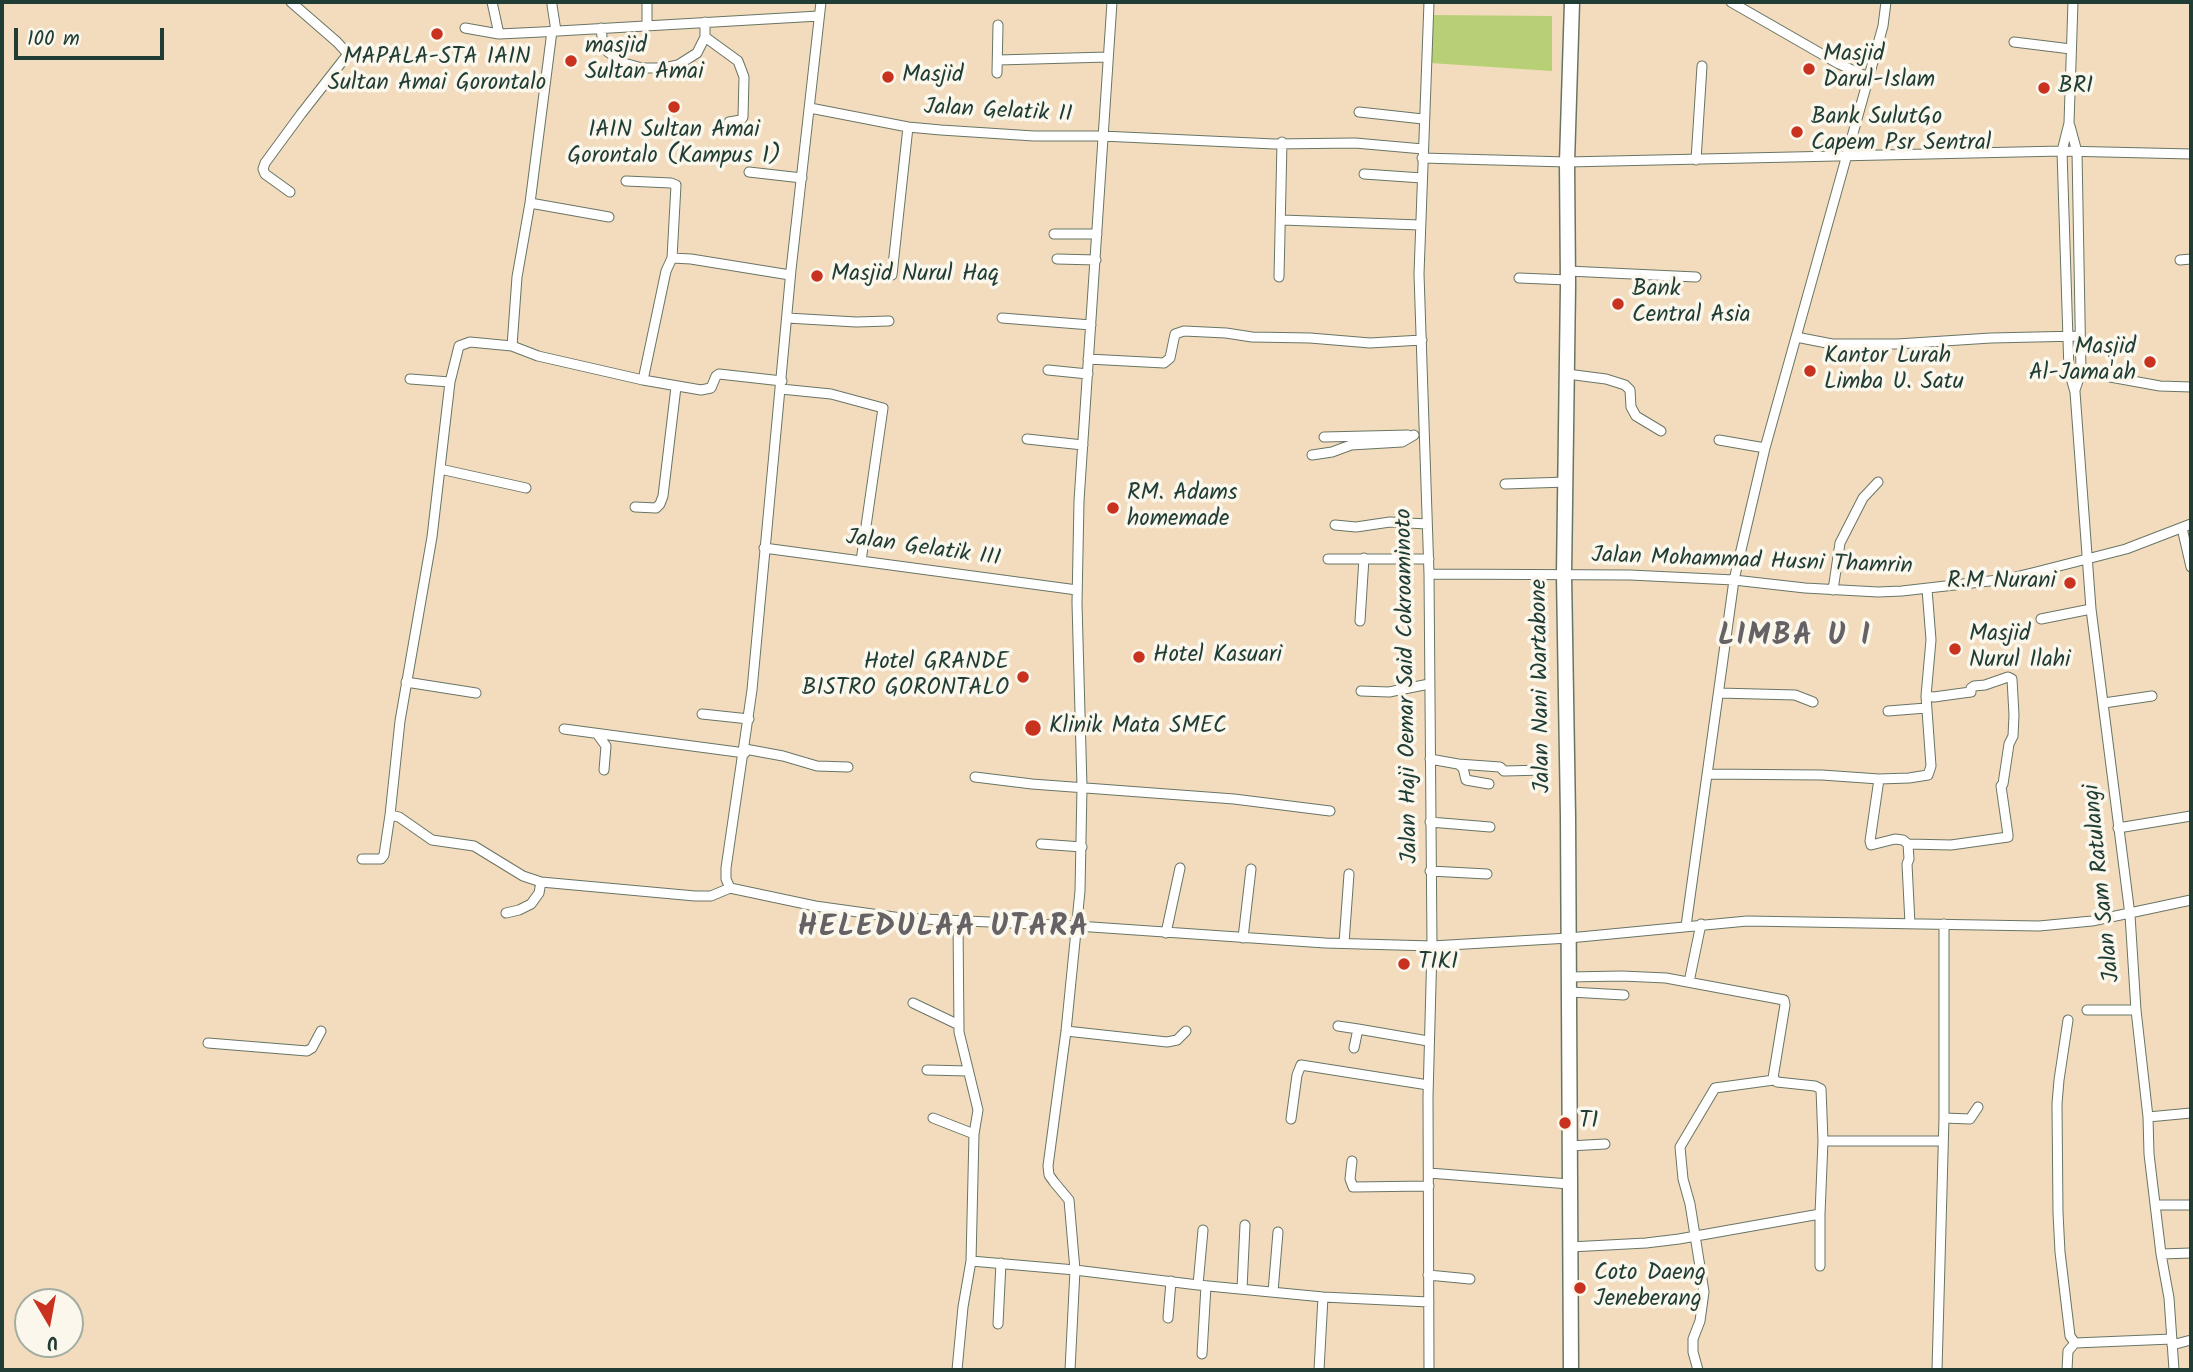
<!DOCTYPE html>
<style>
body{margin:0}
#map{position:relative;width:2193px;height:1372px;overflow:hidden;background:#f2dcbd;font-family:Kalam,sans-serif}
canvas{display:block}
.frame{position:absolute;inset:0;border:4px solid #1f3d34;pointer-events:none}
.north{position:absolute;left:14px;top:1288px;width:70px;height:70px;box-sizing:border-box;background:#fbf7ec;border:2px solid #a3ada2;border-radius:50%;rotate:170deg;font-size:19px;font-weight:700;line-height:28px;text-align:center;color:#1f3d34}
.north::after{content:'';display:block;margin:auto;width:24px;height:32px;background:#c8321e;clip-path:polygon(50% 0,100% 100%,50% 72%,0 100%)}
.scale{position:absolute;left:14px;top:28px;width:150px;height:32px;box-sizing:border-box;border:4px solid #1f3d34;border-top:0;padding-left:9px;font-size:21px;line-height:24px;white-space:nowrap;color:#1f3d34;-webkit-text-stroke:5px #fbf7ec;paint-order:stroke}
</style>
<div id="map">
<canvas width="2193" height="1372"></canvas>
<div class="frame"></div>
<div class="north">U</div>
<div class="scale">100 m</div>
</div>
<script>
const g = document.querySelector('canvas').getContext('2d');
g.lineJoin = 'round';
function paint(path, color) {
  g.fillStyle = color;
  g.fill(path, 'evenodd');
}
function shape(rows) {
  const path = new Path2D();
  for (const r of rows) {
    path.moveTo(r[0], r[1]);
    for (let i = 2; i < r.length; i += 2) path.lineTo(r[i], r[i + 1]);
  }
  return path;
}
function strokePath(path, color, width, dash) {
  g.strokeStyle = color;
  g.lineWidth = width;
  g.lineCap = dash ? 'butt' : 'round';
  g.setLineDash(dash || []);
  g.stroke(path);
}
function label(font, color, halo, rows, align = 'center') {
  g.font = font + ' Kalam,sans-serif';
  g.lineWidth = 7;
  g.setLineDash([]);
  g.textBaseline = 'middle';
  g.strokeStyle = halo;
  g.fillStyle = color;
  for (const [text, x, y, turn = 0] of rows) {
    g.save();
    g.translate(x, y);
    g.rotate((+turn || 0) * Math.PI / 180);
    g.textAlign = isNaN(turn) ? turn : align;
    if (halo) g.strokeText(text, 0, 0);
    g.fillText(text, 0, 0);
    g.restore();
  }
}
const green = shape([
 [1432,15,1552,16,1552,71,1430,63]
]);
const street = shape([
 [492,2,499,34],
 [821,2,791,270,752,690,726,868,726,879,730,888,815,906,901,918,1077,926,1325,943,1432,946,1569,938,1747,921,2039,926,2092,921,2191,900],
 [1429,2,1419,274,1429,574,1432,946,1428,1097,1429,1370],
 [1731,2,1839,64,1868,77],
 [2073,2,2069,123,2062,151,2069,371,2075,392,2091,609,2130,915,2136,1010,2148,1117,2149,1154,2161,1254,2169,1298,2174,1370],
 [552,5,556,31],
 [647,25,647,2],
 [465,28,499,34,541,32,819,16],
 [601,28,603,45,608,52,624,63,642,68,664,68,678,65,697,53,705,37,705,22],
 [705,37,738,61,744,77,743,117,741,120,729,122],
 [2014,42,2071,49],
 [998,60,1108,57],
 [997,73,998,25],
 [810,108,908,127,941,130,1034,136,1102,136,1274,144,1355,143,1423,149],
 [1359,112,1423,119],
 [2070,126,2077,152,2081,372,2075,390],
 [1422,158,1567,162,2062,151,2191,154],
 [1696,160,1702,66],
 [749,172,802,178],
 [1364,174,1422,178],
 [626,181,671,183,676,185,672,258],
 [290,192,265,174,263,169,265,163,301,114,348,54,337,42,291,2],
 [530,203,609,217],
 [1282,220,1420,225],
 [1054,234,1097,234],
 [1057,259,1096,260],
 [2180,260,2191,259],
 [1568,271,1696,277],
 [892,275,908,127],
 [1279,277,1282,142],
 [1519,278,1568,280],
 [787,318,856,322,889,321],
 [1002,318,1091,325],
 [1796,337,1832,344,1897,344,1991,338,2080,336],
 [512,346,517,277,530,203,552,31],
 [1088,359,1164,363,1170,358,1175,334,1184,331,1226,333,1252,337,1310,338,1370,343,1422,340],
 [1048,370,1088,374],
 [2077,371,2160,386,2191,387],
 [1567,374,1606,379,1625,385,1630,390,1631,407,1636,416,1661,431],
 [410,379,450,382],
 [643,380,666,271,672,258,691,259,790,275],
 [781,389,831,394,883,408,861,561],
 [1324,437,1408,435],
 [1027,439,1083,445],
 [1719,440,1765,448],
 [1312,455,1332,452,1351,445,1402,442,1414,435],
 [440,469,526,488],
 [1505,484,1567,482],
 [635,507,656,508,660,504,663,496,676,387],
 [1335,525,1356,527,1390,522,1427,524],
 [2182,528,2191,567],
 [764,548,1077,590],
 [1328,559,1429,559],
 [1429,574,1630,575,1734,580,1805,588,1878,592,1902,591,2007,579,2036,572,2126,549,2191,524],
 [1833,590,1840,543,1863,498,1878,482],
 [2041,619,2091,609],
 [1360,621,1364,558],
 [406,682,476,693],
 [1361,691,1389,692,1429,684],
 [1719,693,1795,695,1813,702],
 [2104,703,2152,696],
 [1888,711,1926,708],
 [702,714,749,719],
 [564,729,745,753],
 [598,735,606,746,604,770],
 [745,749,783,756,817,766,848,767],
 [1430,759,1458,764,1463,768,1466,780,1489,784],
 [1458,764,1500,767,1504,771,1545,770],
 [1707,774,1822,775,1879,779,1909,778,1928,775,1931,766,1926,696,1931,640,1927,589],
 [975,777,1032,784,1234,799,1330,811],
 [1879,779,1870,841,1871,845,1895,839,1903,840,1908,844,1909,859,1907,864,1910,924],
 [390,815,399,817,432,840,474,846,523,876,541,882],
 [1430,822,1490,827],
 [2118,828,2191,816],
 [1041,844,1082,847],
 [1908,844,1951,845,2008,837,2008,835,2001,786,2003,784,2009,744,2013,736,2014,715,2012,679,2008,677,1985,685,1974,686,1971,688,1971,692,1963,693,1934,697,1926,696],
 [362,859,381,859,384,855,390,815,400,721,432,537,450,382,459,346,470,342,512,346,538,356,643,380,701,390,711,388,716,376,719,374,782,381],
 [1430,871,1487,874],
 [506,913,519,910,531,904,539,893,541,882,695,896,711,896,730,888],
 [1686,926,1734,580,1765,448,1883,26,1886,2],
 [1166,933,1180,868],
 [1243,938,1251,869],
 [1344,943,1349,874],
 [1569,977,1622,976,1666,978,1784,1000,1785,1005,1773,1078,1777,1082,1815,1086,1821,1089,1823,1141],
 [1689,982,1701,924],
 [1570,992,1624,995],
 [913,1003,959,1025],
 [2087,1010,2136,1010],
 [2068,1020,2059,1080,2057,1104,2058,1213,2060,1252,2070,1336,2075,1343],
 [1338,1026,1358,1029],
 [1066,1031,1167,1042,1177,1040,1186,1031],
 [208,1043,307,1051,312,1048,321,1031],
 [1354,1048,1358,1029,1428,1041],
 [927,1070,968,1071],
 [2148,1117,2191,1113],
 [933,1118,974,1134],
 [1944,1118,1970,1119,1978,1107],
 [1291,1119,1297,1075,1301,1065,1428,1085],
 [1569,1146,1605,1144],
 [1352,1161,1350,1179,1353,1187,1429,1186],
 [1429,1173,1569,1184],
 [2155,1205,2191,1205],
 [1570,1247,1646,1243,1679,1239,1820,1214],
 [2161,1254,2191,1253],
 [971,1261,1075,1270,1198,1285,1323,1297,1429,1302],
 [1820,1266,1820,1214,1823,1141,1943,1141],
 [1428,1275,1470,1279],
 [1198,1285,1203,1230],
 [1242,1289,1245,1225],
 [1273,1292,1278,1232],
 [1168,1318,1171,1281],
 [998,1324,1001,1263],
 [2172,1345,2191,1340],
 [1202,1354,1206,1286],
 [957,1370,963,1307,971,1261,974,1134,978,1110,959,1032,958,921],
 [1070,1370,1075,1270,1069,1200,1054,1182,1049,1175,1048,1166,1066,1031,1080,891,1082,787,1077,603,1079,501,1112,2],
 [1319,1370,1323,1297],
 [1698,1370,1693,1352,1693,1339,1700,1321,1704,1292,1690,1204,1683,1179,1680,1147,1715,1088,1774,1080],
 [1937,1370,1944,1118,1944,924],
 [2067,1370,2068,1351,2075,1343,2172,1339]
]);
const primary = shape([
 [1571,1370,1568,817,1564,575,1568,286,1567,162,1572,2]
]);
const markers = [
 [437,34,7,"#c8321e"],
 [571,61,7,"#c8321e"],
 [1809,69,7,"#c8321e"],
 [888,77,7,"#c8321e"],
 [2044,88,7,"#c8321e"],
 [674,107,7,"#c8321e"],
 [1797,132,7,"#c8321e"],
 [817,276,7,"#c8321e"],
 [1618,304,7,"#c8321e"],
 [2150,362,7,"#c8321e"],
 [1810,371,7,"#c8321e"],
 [1113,508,7,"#c8321e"],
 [2070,583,7,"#c8321e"],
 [1955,649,7,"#c8321e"],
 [1139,657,7,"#c8321e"],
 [1023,677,7,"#c8321e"],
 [1033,728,9,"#c8321e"],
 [1404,964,7,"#c8321e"],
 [1565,1123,7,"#c8321e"],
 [1580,1288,7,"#c8321e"]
];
const poiNames = [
 ["masjid",585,48],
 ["Sultan Amai",585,74],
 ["Masjid",1823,56],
 ["Darul-Islam",1823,82],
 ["MAPALA-STA IAIN",437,59,"center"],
 ["Sultan Amai Gorontalo",437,85,"center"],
 ["Masjid",902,77],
 ["BRI",2058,88],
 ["Bank SulutGo",1811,119],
 ["Capem Psr Sentral",1811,145],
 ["IAIN Sultan Amai",674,132,"center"],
 ["Gorontalo (Kampus 1)",674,158,"center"],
 ["Masjid Nurul Haq",831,276],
 ["Bank",1632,291],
 ["Central Asia",1632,317],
 ["Masjid",2136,349,"right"],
 ["Al-Jama'ah",2136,375,"right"],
 ["Kantor Lurah",1824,358],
 ["Limba U. Satu",1824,384],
 ["RM. Adams",1127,495],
 ["homemade",1127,521],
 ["R.M Nurani",2056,583,"right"],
 ["Masjid",1969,636],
 ["Nurul Ilahi",1969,662],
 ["Hotel Kasuari",1153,657],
 ["Hotel GRANDE",1009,664,"right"],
 ["BISTRO GORONTALO",1009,690,"right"],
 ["Klinik Mata SMEC",1049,728],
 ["TIKI",1418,964],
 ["T1",1579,1123],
 ["Coto Daeng",1594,1275],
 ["Jeneberang",1594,1301]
];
const streetNames = [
 ["Jalan Gelatik II",998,113,3],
 ["Jalan Gelatik III",923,550,8],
 ["Jalan Mohammad Husni Thamrin",1752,563,2],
 ["Jalan Haji Oemar Said Cokroaminoto",1409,686,-91],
 ["Jalan Nani Wartabone",1543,686,-91],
 ["Jalan Sam Ratulangi",2104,883,-96]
];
const districtNames = [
 ["LIMBA U I",1795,639],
 ["HELEDULAA UTARA",944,930]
];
paint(green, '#b8d075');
strokePath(street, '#697564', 11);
strokePath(primary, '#697564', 17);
strokePath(street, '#fff', 9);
strokePath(primary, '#fff', 14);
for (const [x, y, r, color] of markers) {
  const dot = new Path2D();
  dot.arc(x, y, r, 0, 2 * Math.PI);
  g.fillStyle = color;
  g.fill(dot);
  strokePath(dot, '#fbf7ec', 2.5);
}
label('23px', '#1f3d34', '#fbf7ec', poiNames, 'left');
label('23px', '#1f3d34', '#fbf7ec', streetNames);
g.letterSpacing = '2px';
label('bold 30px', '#656164', '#fbf7ec', districtNames);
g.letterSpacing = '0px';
</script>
